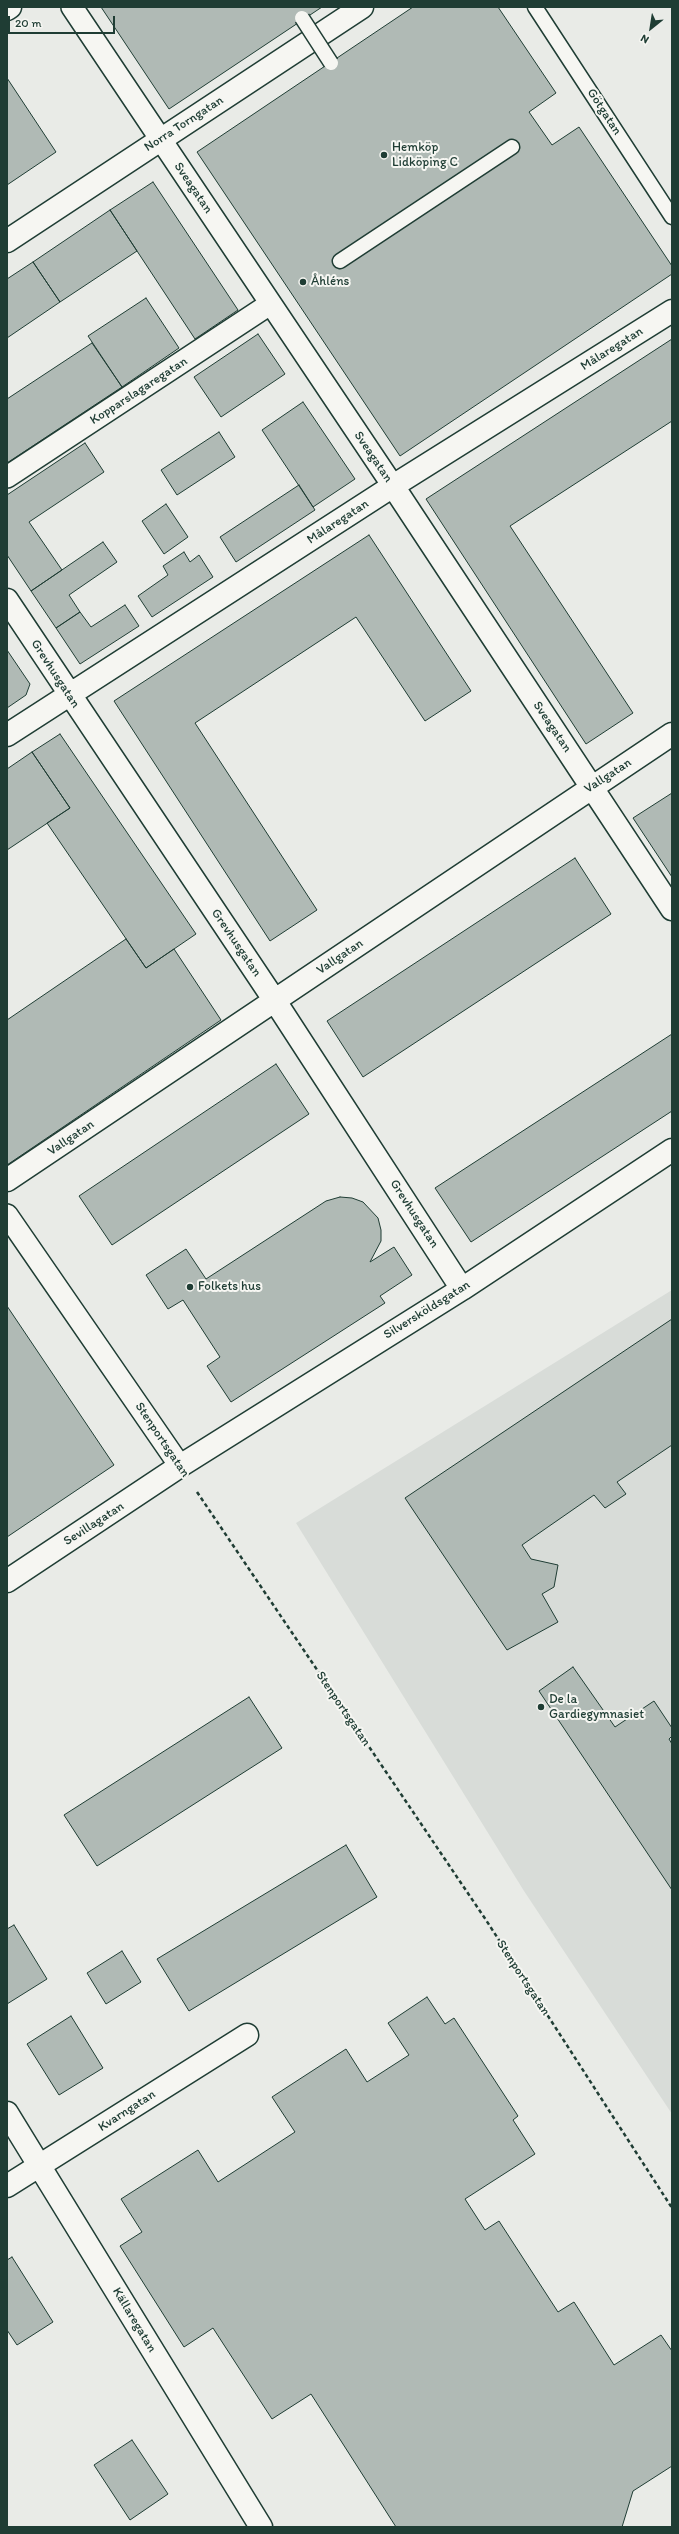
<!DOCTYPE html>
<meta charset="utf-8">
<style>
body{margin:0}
#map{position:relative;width:679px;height:2534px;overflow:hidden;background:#e9ebe7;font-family:Itim,sans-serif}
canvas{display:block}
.frame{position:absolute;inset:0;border:8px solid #1f3d34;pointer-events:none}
.north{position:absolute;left:631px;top:8px;width:40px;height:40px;-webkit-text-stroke:3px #f6f6f2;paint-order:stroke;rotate:210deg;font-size:11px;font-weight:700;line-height:16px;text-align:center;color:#1f3d34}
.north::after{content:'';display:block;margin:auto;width:14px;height:18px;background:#1f3d34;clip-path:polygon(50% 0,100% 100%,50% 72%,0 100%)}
.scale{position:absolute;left:8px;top:16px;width:107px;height:18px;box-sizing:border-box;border:2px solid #1f3d34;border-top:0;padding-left:5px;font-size:12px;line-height:14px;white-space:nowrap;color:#1f3d34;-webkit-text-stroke:3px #f6f6f2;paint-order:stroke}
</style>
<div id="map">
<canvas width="679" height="2534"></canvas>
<div class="frame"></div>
<div class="north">N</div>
<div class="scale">20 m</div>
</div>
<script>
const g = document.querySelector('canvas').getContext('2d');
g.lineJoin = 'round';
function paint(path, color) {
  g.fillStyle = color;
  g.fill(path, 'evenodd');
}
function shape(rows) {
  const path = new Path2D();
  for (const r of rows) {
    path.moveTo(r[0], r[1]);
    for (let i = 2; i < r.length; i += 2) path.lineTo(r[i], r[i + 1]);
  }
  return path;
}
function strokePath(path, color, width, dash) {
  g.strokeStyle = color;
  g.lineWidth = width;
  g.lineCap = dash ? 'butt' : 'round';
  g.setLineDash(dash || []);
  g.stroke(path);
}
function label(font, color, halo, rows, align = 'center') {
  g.font = font + ' Itim,sans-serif';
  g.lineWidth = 4;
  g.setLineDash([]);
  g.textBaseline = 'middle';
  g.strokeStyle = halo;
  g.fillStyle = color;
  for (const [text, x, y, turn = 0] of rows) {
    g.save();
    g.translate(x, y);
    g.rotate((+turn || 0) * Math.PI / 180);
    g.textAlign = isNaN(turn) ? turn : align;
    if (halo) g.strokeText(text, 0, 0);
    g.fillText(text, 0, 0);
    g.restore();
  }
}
const built = shape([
 [672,1290,672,2114,524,1891,296,1523]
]);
const building = shape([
 [101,7,322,7,169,109,101,7],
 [413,7,498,7,556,93,529,112,552,145,579,127,672,266,672,274,400,456,197,152,413,7],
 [7,78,56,152,7,185,7,78],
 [153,182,238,310,195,339,110,210,153,182],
 [110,210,137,251,60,302,33,262,110,210],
 [33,262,60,302,7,338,7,279,33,262],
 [146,298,179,348,122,387,88,336,146,298],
 [258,334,285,374,221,417,194,377,258,334],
 [672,339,672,421,510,526,633,713,586,744,426,499,672,339],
 [92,343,122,387,7,463,7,399,92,343],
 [303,402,355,479,313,507,262,430,303,402],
 [219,432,235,457,177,495,161,470,219,432],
 [85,443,104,472,29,522,62,570,31,591,7,555,7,495,85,443],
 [299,485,315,510,236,562,220,537,299,485],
 [166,504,188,537,164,554,142,521,166,504],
 [369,535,471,691,425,721,356,617,195,723,317,910,270,941,114,701,369,535],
 [103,542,117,562,69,595,80,612,56,628,31,591,103,542],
 [184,552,190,562,199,555,213,577,152,617,138,596,168,575,163,566,184,552],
 [125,605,139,626,80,664,56,628,80,612,91,627,125,605],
 [7,650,30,684,26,695,7,708,7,650],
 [60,734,196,934,146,968,47,823,70,808,32,752,60,734],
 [32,752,70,808,7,850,7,769,32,752],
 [672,793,672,877,633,818,672,793],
 [575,858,611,914,363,1077,327,1021,575,858],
 [126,939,146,968,174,949,221,1020,7,1165,7,1020,126,939],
 [672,1034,672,1111,471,1242,435,1188,672,1034],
 [276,1064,309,1114,112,1245,79,1196,276,1064],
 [340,1197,352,1198,363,1202,378,1218,381,1230,381,1241,370,1262,394,1247,412,1275,380,1296,385,1303,231,1402,207,1366,220,1357,183,1300,168,1309,146,1275,186,1249,206,1279,326,1201,340,1197],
 [7,1306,114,1465,7,1537,7,1306],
 [672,1319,672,1445,617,1482,626,1494,605,1508,594,1495,522,1545,531,1559,558,1565,554,1587,542,1594,558,1622,507,1650,405,1498,672,1319],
 [573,1667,615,1727,654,1701,672,1728,672,1736,669,1739,672,1744,672,1890,539,1691,573,1667],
 [249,1697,282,1748,97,1866,64,1815,249,1697],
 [346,1845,377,1897,189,2011,157,1959,346,1845],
 [14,1925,47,1979,7,2004,7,1929,14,1925],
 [122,1951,141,1982,106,2004,87,1973,122,1951],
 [427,1997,445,2024,454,2018,518,2116,513,2120,535,2154,465,2199,485,2230,499,2221,558,2312,574,2302,614,2365,661,2335,672,2351,672,2466,633,2491,622,2527,396,2527,311,2394,272,2419,213,2328,184,2347,120,2246,142,2232,121,2199,198,2150,218,2182,295,2132,272,2097,346,2049,367,2082,409,2055,388,2023,427,1997],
 [71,2016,103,2068,59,2095,27,2044,71,2016],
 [12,2257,53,2322,17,2345,7,2330,7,2260,12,2257],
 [132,2440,168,2494,130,2520,94,2465,132,2440]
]);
const path = shape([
 [197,1492,486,1920,672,2208]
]);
const service = shape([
 [535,7,672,217],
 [340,261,512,147]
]);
const pedestrian = shape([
 [72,7,393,486],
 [7,477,270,304],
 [7,1215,180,1466]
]);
const minor = shape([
 [7,9,10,7],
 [7,241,362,7],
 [393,486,672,909],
 [7,600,275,1001,462,1289],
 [7,735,393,486,672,311],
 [7,1180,672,734],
 [7,1581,180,1466,462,1289,672,1150],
 [7,2113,261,2527],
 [7,2186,247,2035]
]);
const serviceBridge = shape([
 [302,18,331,63]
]);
const markers = [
 [384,155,4,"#1f3d34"],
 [303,282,4,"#1f3d34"],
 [190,1287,4,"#1f3d34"],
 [541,1707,4,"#1f3d34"]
];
const streetNames = [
 ["Götgatan",604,112,57],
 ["Norra Torngatan",184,124,-33],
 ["Sveagatan",193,188,56],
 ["Målaregatan",612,349,-32],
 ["Kopparslagaregatan",139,391,-33],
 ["Sveagatan",373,457,56],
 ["Målaregatan",338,522,-33],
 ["Grevhusgatan",55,674,57],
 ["Sveagatan",552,727,56],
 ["Vallgatan",608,776,-33],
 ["Grevhusgatan",236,943,56],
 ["Vallgatan",340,957,-34],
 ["Vallgatan",71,1138,-34],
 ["Grevhusgatan",414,1214,57],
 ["Silversköldsgatan",427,1310,-32],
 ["Stenportsgatan",162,1440,56],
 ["Sevillagatan",94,1524,-33],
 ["Stenportsgatan",343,1709,56],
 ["Stenportsgatan",523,1978,57],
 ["Kvarngatan",127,2111,-33],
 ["Källaregatan",134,2320,59]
];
const poiNames = [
 ["Hemköp",392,148],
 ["Lidköping C",392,163],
 ["Åhléns",311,282],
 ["Folkets hus",198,1287],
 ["De la",549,1700],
 ["Gardiegymnasiet",549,1715]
];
paint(built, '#d8dcd8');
paint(building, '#b0bab5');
strokePath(building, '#1f3d34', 1);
strokePath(service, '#1f3d34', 17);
strokePath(pedestrian, '#1f3d34', 24);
strokePath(minor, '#1f3d34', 25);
strokePath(path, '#1f3d34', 2.5, [4, 3]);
strokePath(service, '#f6f6f2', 14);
strokePath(pedestrian, '#f6f6f2', 21);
strokePath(minor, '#f6f6f2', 22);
strokePath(serviceBridge, '#1f3d34', 17, []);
strokePath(serviceBridge, '#f6f6f2', 14);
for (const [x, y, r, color] of markers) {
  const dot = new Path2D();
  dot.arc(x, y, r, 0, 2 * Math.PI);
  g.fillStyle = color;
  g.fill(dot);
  strokePath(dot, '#f6f6f2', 1.5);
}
label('13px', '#1f3d34', '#f6f6f2', streetNames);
label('13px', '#1f3d34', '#f6f6f2', poiNames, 'left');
</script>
